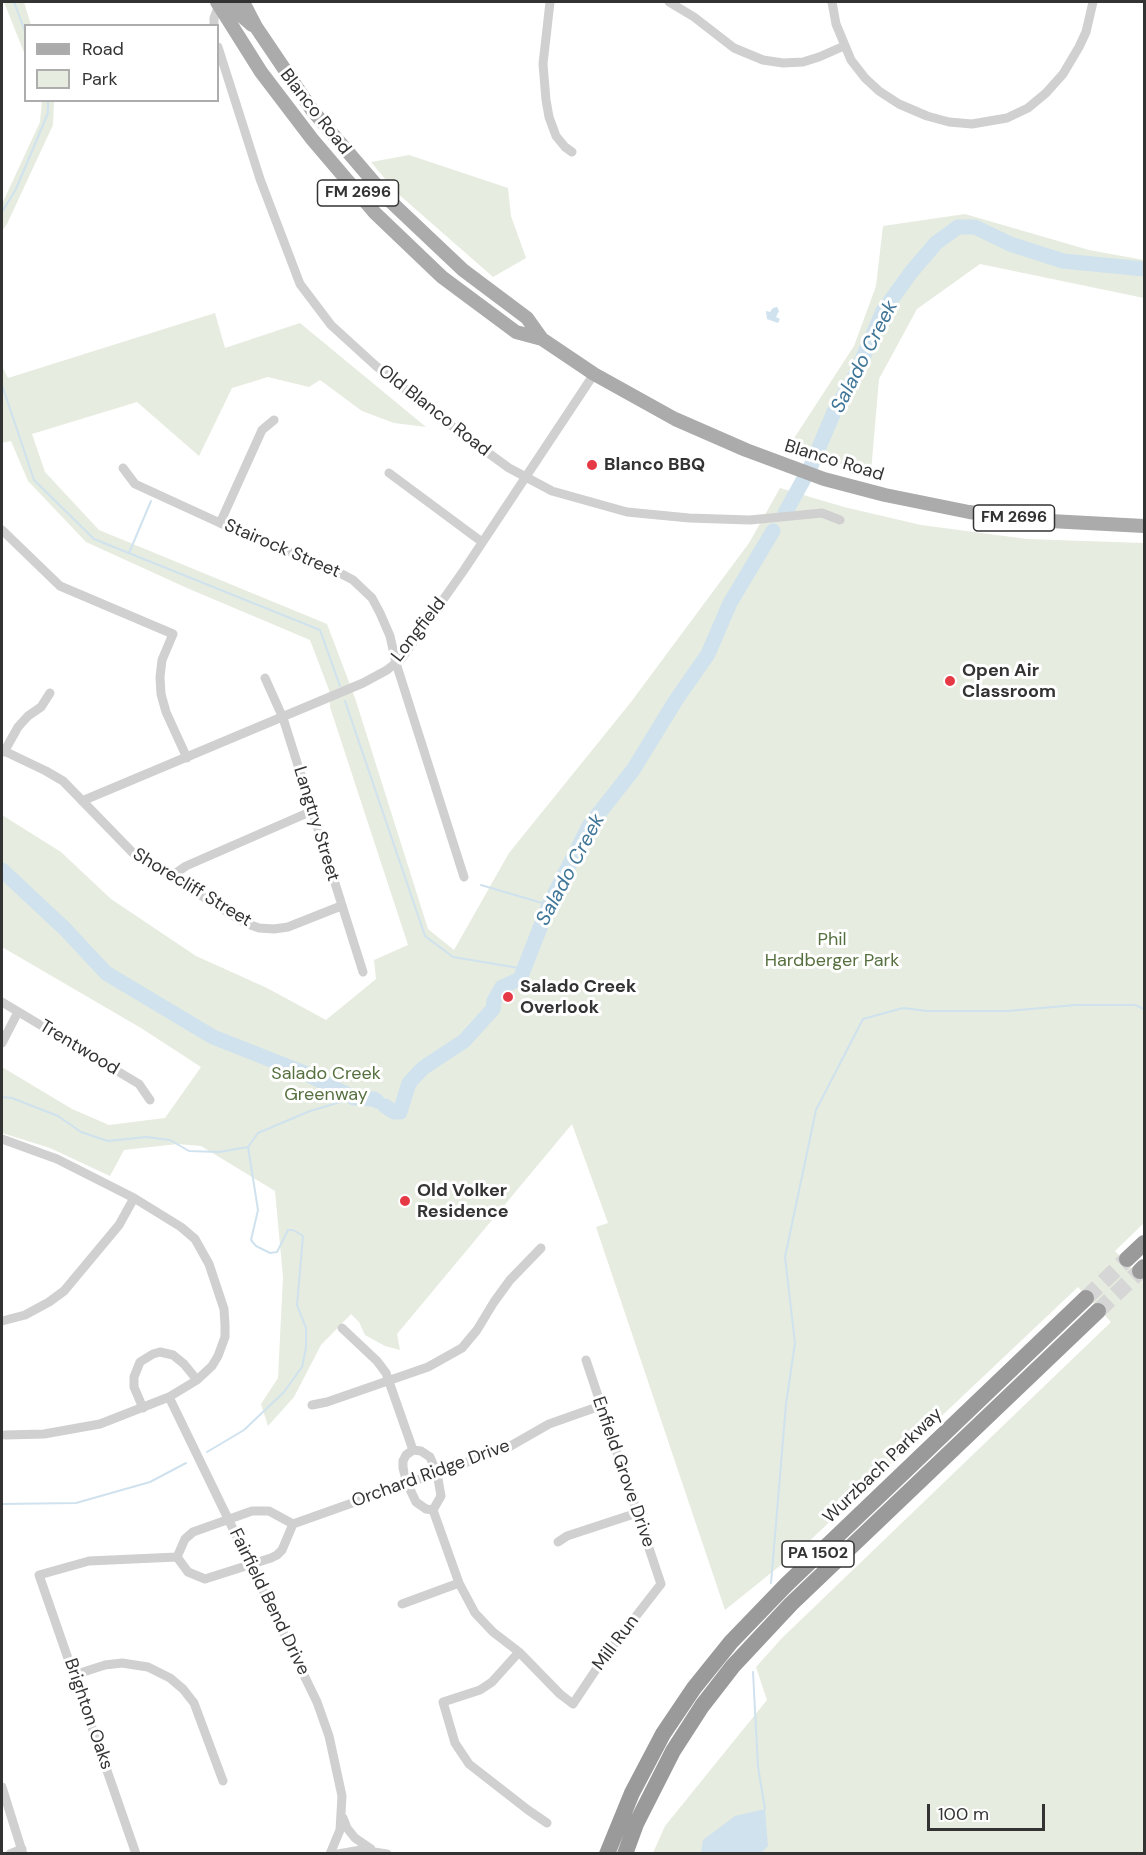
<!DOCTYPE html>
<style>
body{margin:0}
#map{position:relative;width:1146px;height:1855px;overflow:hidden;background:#fff;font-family:"DM Sans",sans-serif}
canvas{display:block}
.frame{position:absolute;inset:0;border:3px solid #333;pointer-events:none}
.legend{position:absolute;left:24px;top:24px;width:195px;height:78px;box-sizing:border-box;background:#fff;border:2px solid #adadad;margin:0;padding:8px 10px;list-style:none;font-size:18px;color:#333}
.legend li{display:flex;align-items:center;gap:12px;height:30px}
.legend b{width:30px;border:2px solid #adadad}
.scale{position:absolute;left:927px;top:1804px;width:118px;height:27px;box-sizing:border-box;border:3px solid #333;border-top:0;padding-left:8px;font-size:18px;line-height:21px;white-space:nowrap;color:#333;-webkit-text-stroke:4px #fff;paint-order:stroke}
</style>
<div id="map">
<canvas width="1146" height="1855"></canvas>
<div class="frame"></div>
<ul class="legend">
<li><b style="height:8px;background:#ababab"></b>Road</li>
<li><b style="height:16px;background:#e6ecdf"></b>Park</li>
</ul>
<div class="scale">100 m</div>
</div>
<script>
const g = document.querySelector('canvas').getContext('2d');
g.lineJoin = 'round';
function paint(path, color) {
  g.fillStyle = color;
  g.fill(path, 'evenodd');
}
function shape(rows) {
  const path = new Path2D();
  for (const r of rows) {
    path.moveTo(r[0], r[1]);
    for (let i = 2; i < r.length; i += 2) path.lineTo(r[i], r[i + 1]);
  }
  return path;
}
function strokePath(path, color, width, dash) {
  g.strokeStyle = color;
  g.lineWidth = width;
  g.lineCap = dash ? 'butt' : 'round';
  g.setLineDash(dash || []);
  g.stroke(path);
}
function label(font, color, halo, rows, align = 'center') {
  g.font = font + ' "DM Sans",sans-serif';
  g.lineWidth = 6;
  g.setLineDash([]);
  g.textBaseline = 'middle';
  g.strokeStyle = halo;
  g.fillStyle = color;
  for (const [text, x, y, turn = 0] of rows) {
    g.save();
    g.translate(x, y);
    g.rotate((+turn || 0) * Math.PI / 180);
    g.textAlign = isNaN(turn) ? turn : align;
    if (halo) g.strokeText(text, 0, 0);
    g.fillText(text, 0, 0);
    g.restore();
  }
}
const green = shape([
 [4,2,24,2,31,25,26,26,25,55],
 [42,101,54,101,53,125,7,224,2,231,2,204,40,122],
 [409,155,508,188,511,216,526,258,493,277,396,192,371,162],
 [965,214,1089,250,1144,260,1144,298,980,264,917,309,879,379,871,472,830,461,789,446,854,346,876,286,883,226],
 [215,313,225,348,300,323,426,427,394,423,362,411,320,380,309,387,268,377,232,388,199,456,137,402,32,434,45,472,99,530,327,624,355,698,428,929,454,950,509,853,631,702,749,543,780,488,844,507,921,525,1027,539,1144,543,1144,1223,1115,1251,1144,1281,1144,1853,653,1853,665,1826,767,1700,756,1667,782,1638,1111,1322,1078,1287,802,1548,725,1610,596,1227,608,1223,572,1124,397,1334,400,1350,385,1346,365,1335,359,1322,351,1314,321,1345,294,1397,268,1426,261,1404,278,1378,283,1277,275,1191,201,1146,177,1144,124,1150,110,1176,50,1148,2,1133,2,1067,72,1109,109,1125,165,1118,201,1067,141,1028,2,947,2,815,61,852,111,899,196,956,267,988,326,1020,376,979,374,960,408,945,330,707,329,690,310,640,187,588,86,542,28,481,11,441,2,443,2,366,8,378]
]);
const water = shape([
 [777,307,779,311,776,317,780,319,778,323,767,319,766,311,770,312,773,308],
 [765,1809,768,1846,761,1853,701,1853,703,1840,735,1816]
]);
const stream = shape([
 [14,2,26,34],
 [2,212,16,189,48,113,48,100],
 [2,385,34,480,94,539,320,630,340,686],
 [129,553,151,501],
 [345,701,425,936,453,957,525,969],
 [481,885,549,905],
 [2,1097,12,1098,58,1116,81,1132,108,1141,146,1137,170,1140,189,1151,219,1152,248,1147,258,1133,310,1111,354,1098],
 [207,1452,244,1430,284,1392,302,1367,306,1348,306,1328,297,1305,303,1236,293,1230,288,1230,277,1252,270,1253,256,1246,251,1240,258,1210,248,1147],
 [2,1504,76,1503,150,1482,186,1463],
 [771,1583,786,1404,795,1343,785,1257,816,1110,863,1019,903,1008,927,1011,1007,1011,1076,1005,1135,1005,1144,1009],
 [753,1672,758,1767,765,1809]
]);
const river = shape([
 [785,513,811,466,834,412,855,376,883,311,912,271,936,243,958,227,975,227,1010,244,1063,261,1144,269],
 [2,870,65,929,106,973,213,1037,307,1074,354,1098,374,1099,377,1101],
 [385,1106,394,1112,400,1112,409,1083,423,1068,464,1041,493,1009,494,1001,502,987,520,979,549,905,589,826,633,770,676,700,708,654,730,603,773,531]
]);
const motorwayTunnel = shape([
 [1086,1298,1127,1259],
 [1098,1311,1140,1271]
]);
const minor = shape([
 [550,2,543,64,546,100,549,117,556,136,565,147,572,152],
 [669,2,694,17,734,48,763,60,783,63,803,62,819,57,844,46],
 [832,2,836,24,851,60,865,78,879,91,899,104,927,116,949,122,972,124,1007,118,1028,108,1046,93,1063,74,1079,47,1086,32,1093,2],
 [214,26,214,18,219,5],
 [218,47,260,179,300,284,331,325,376,366,462,434,509,468,552,491,627,512,689,518,750,520,822,513,840,520],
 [123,468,135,484,220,523,338,572,353,580,372,598,380,613,390,636,396,663,464,877],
 [389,473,482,542],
 [220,523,262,430,274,420],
 [2,530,60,586,173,634,162,660,160,677,161,694,166,712,187,758],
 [265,678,283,718,363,972],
 [2,750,46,771,63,781,133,853,245,923,259,928,274,929,288,927,341,906],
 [4,752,18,727,28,716,41,707,50,693],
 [82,801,363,683,387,670,402,658,464,570,594,374],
 [170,877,186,866,312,811],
 [2,1002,139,1084,150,1100],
 [2,1043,18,1012],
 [2,1139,57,1159,134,1198,181,1227,195,1239,209,1264,224,1309,225,1325,225,1337,218,1356,212,1366,197,1380,169,1397,100,1424,44,1434,5,1435],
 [2,1321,25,1315,49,1302,64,1291,119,1225,134,1198],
 [342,1328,377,1361,386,1373,413,1450],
 [169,1397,317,1702,329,1736,342,1796,340,1830,330,1854],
 [312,1405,327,1402,428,1367,462,1348,477,1330,494,1302,510,1280,541,1248],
 [143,1408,134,1387,134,1377,140,1362,153,1354,160,1352,173,1355,184,1364,197,1380],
 [413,1450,421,1451,430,1457,437,1473,441,1496,433,1510,426,1509,416,1502,407,1483,403,1468,403,1461,406,1455,413,1450],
 [433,1510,459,1583,475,1613,493,1632,519,1652,560,1694,573,1704,605,1656,661,1584,586,1360],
 [293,1524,269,1511,252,1511,193,1532,185,1539,177,1557,188,1572,205,1579,271,1558,277,1555,282,1550,293,1524,507,1448,549,1424,600,1406],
 [558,1542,567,1536,637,1513],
 [402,1604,459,1583],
 [519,1652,492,1682,480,1690,443,1702,455,1743,469,1764,528,1810,547,1823],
 [74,1675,105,1665,122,1663,148,1667,170,1678,183,1689,194,1703,223,1781],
 [2,1787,23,1854],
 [343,1818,347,1828,355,1838,371,1849],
 [10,1854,22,1849],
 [136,1854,39,1575,89,1561,177,1557],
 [338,1854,361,1850,387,1854]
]);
const primary = shape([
 [217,2,261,72,312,139,375,213,442,277,516,332,542,339,594,374,675,419,746,450,824,479,885,495,969,512,1031,520,1144,526],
 [243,2,256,27,312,110,389,200,463,270,527,318,542,339],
 [219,5,230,6,252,25]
]);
const motorway = shape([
 [1127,1259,1144,1243],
 [1140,1271,1144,1267],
 [607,1854,632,1793,663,1734,694,1688,731,1642,786,1585,1086,1298],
 [625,1854,636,1824,673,1751,702,1706,733,1666,791,1604,1098,1311]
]);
const markers = [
 [592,465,6,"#e63946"],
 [950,681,6,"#e63946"],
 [508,997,6,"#e63946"],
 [405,1201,6,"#e63946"]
];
const shields = [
 [358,193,81],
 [1014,518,81],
 [818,1554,72]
];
const shieldNames = [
 ["FM 2696",358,193],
 ["FM 2696",1014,518],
 ["PA 1502",818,1554]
];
const streetNames = [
 ["Blanco Road",315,112,52],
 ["Old Blanco Road",434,411,38],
 ["Blanco Road",834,461,17],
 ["Stairock Street",282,549,23],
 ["Longfield",419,630,-52],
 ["Langtry Street",316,824,73],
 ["Shorecliff Street",192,888,31],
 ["Trentwood",79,1048,31],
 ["Wurzbach Parkway",883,1466,-44],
 ["Enfield Grove Drive",623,1472,71],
 ["Orchard Ridge Drive",431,1474,-20],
 ["Fairfield Bend Drive",269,1602,64],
 ["Mill Run",616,1643,-53],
 ["Brighton Oaks",88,1714,71]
];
const poiNames = [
 ["Blanco BBQ",604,465],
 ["Open Air",962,671],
 ["Classroom",962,692],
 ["Salado Creek",520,987],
 ["Overlook",520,1008],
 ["Old Volker",417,1191],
 ["Residence",417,1212]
];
const parkNames = [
 ["Phil",832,940],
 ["Hardberger Park",832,961],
 ["Salado Creek",326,1074],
 ["Greenway",326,1095]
];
const waterNames = [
 ["Salado Creek",865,357,-63],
 ["Salado Creek",571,870,-62]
];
paint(green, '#e6ecdf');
paint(water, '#cfe2ee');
strokePath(stream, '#cfe2ee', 2);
strokePath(river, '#cfe2ee', 15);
strokePath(motorwayTunnel, '#d6d6d6', 16, [16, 8]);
strokePath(minor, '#d0d0d0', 9);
strokePath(primary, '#ababab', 14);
strokePath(motorway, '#9a9a9a', 16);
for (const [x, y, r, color] of markers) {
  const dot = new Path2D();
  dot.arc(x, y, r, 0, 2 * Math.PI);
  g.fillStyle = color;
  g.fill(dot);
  strokePath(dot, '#fff', 2);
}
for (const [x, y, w] of shields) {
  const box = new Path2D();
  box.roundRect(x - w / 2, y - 13, w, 26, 4.5);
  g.fillStyle = '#fff';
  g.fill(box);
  strokePath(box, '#333', 1.5);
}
label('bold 16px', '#333', null, shieldNames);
label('18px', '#333', '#fff', streetNames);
label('bold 18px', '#333', '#fff', poiNames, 'left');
label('18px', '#56703f', '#fff', parkNames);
label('italic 20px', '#3f7597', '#fff', waterNames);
</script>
